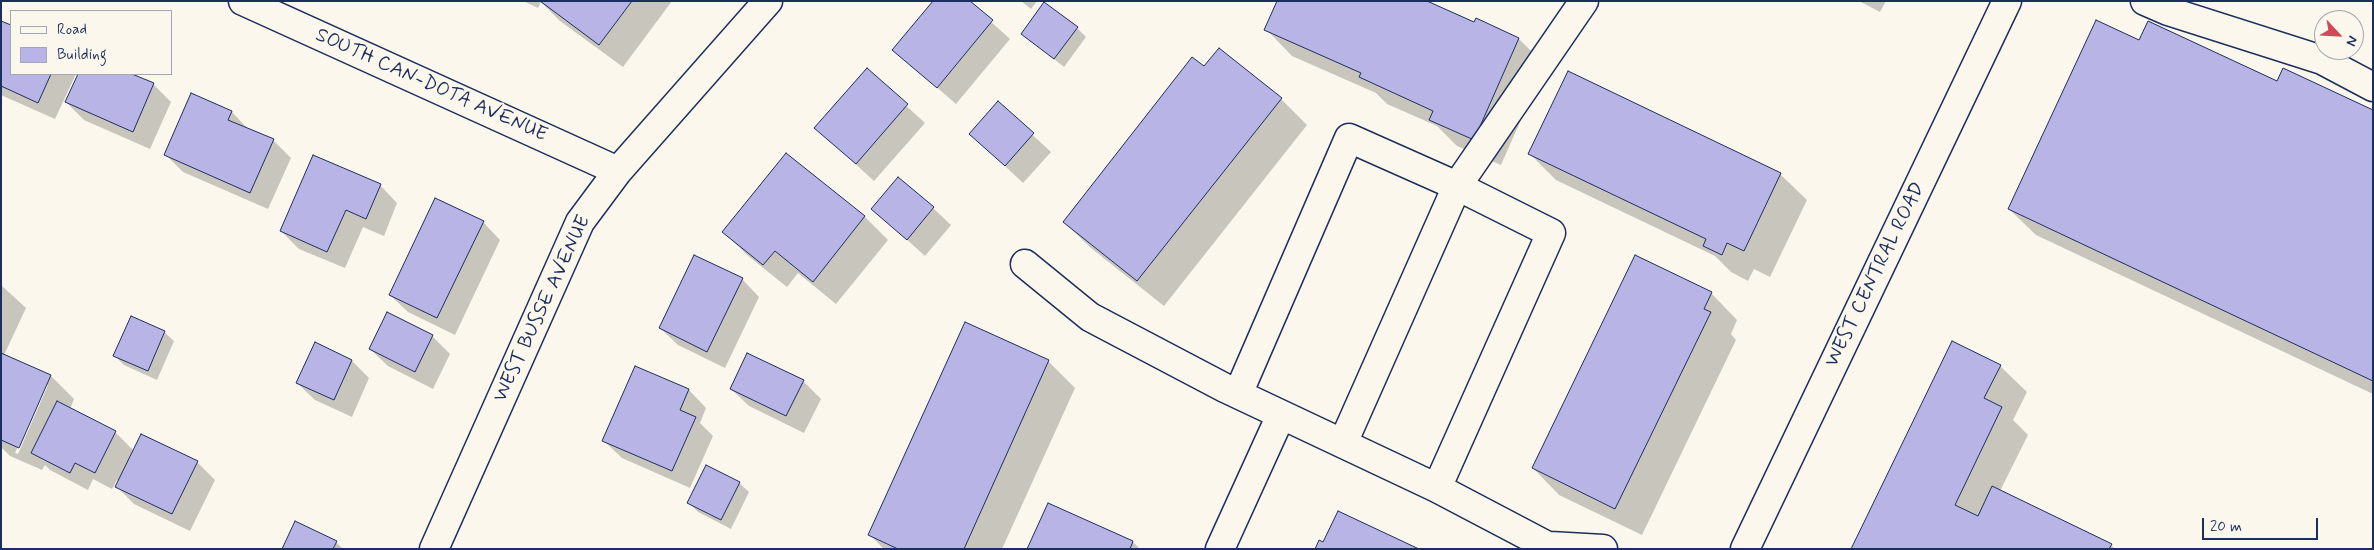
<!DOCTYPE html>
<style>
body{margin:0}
#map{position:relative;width:2374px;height:550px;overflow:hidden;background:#fbf7ec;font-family:Mynerve,sans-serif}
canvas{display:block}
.frame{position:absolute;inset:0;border:2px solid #1b2f5e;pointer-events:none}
.legend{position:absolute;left:10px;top:10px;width:162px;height:65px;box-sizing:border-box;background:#fbf7ec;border:1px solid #a1a7b3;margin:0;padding:6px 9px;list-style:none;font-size:15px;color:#1b2f5e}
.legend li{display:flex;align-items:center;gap:10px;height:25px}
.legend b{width:25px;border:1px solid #a1a7b3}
.north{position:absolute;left:2314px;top:10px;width:50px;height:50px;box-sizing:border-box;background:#fbf7ec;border:1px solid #a1a7b3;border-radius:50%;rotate:115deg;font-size:14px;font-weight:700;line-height:20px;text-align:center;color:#1b2f5e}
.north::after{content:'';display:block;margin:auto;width:18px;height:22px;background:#d1495b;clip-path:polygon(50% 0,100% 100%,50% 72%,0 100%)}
.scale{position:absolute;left:2202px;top:518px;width:116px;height:22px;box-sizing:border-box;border:2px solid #1b2f5e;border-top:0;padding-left:6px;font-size:15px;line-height:18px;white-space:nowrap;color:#1b2f5e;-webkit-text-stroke:4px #fbf7ec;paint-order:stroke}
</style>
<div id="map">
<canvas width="2374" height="550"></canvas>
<div class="frame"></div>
<ul class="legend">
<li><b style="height:6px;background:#fbf7ec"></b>Road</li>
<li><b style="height:14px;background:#b8b4e6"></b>Building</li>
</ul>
<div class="north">N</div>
<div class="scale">20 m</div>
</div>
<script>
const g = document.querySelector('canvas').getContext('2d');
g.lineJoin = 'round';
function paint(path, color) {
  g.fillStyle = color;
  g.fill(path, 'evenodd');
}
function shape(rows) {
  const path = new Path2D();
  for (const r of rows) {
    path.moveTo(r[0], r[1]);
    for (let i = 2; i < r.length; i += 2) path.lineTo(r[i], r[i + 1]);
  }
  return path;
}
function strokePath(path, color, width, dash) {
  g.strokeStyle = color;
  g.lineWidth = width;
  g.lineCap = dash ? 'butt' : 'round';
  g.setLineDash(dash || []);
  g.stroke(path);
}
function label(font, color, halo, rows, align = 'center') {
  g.font = font + ' Mynerve,sans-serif';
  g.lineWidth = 4;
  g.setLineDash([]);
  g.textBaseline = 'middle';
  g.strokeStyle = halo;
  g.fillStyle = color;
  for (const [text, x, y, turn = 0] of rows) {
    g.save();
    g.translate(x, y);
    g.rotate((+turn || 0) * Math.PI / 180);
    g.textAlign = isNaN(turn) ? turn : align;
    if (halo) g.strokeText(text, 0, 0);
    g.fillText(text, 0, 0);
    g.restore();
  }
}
const shadow = shape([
 [523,1,672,1,623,67,560,21,541,2,538,8],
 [968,1,1010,39,956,104,894,50],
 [1021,1,1037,1,1031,9],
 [1859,1,1886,1,1880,12],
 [1476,20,1519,39,1545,65,1501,165,1457,146,1437,126,1387,104,1376,93,1292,56,1266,29,1475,24],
 [1,22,11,26,11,74,76,74,55,119,1,95],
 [1077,28,1086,37,1064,67,1022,34],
 [2140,42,2373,111,2373,394,2036,235,2009,209],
 [1204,68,1281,99,1307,125,1164,306,1091,248,1064,222],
 [867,70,925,123,874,181,816,128],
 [79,74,129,74,153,84,171,102,150,149,84,120,66,102],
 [191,95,232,112,249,130,273,140,291,158,268,209,183,172,166,155],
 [998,103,1051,152,1023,183,989,151],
 [786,154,865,217,888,240,836,304,798,273,787,287,747,255,724,232],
 [1530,154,1780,174,1807,200,1770,277,1754,269,1748,281,1731,272,1715,256,1556,180],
 [380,185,397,203,384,236,363,227,345,268,299,249,281,231],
 [933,208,951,225,925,256,873,209],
 [483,222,500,240,455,335,408,312,390,295],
 [742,279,759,297,725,368,678,345,660,328],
 [1,285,26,308,4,355,51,376,74,399,70,409,115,432,134,451,197,462,215,480,190,531,134,504,117,487,119,481,117,480,112,489,93,479,88,490,50,470,45,465,42,470,10,456,1,447],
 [46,385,48,385,18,454,15,453],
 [1711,293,1737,320,1731,334,1736,340,1642,535,1559,495,1533,468],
 [164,332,174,341,157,380,124,365,115,356],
 [432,336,450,354,433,389,388,366,370,349],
 [352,361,369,378,352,417,315,400,297,383],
 [1048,361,1075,388,1002,549,884,549,870,535],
 [2000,366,2027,392,2013,420,2028,435,2000,491,2111,545,2115,549,1852,549],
 [636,367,689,390,706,408,700,423,713,436,690,488,622,458,604,441],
 [803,381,821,399,804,433,749,406,731,389],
 [739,483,749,492,731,529,698,512,689,503],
 [336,542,343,549,283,549],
 [1133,542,1140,549,1028,549]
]);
const building = shape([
 [540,1,632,1,599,45,540,1],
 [933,1,970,1,993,20,937,88,892,50,933,1],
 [1277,1,1427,1,1474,22,1476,18,1519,38,1474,140,1429,120,1433,111,1359,77,1361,73,1264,30,1277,1],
 [1044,2,1078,27,1054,59,1021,34,1044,2],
 [2096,20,2139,40,2148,21,2277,81,2283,68,2373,110,2373,381,2008,209,2096,20],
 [1,21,11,25,11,74,51,74,38,103,1,86,1,21],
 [1219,48,1282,98,1137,281,1063,222,1192,57,1204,66,1219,48],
 [867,68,908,104,856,164,814,128,867,68],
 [1568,71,1781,173,1744,251,1727,243,1722,255,1703,246,1706,239,1528,154,1568,71],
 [78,74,132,74,154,83,133,132,65,102,78,74],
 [191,93,232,111,228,120,274,139,250,193,164,155,191,93],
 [998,101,1034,133,1005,166,969,134,998,101],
 [786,153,865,216,813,282,775,251,763,265,722,232,786,153],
 [313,155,381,184,366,219,346,210,327,252,280,231,313,155],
 [898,177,934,207,907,240,871,209,898,177],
 [435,198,484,221,437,318,389,295,435,198],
 [694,255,743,278,707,352,659,328,694,255],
 [1635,255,1712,292,1704,309,1711,312,1615,509,1532,468,1635,255],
 [387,312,433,335,415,372,369,349,387,312],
 [131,316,165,331,148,371,113,356,131,316],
 [965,322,1049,360,964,549,898,549,868,535,965,322],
 [1952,341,2001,365,1984,398,2002,407,1955,505,1978,516,1992,486,2112,544,2109,549,1851,549,1952,341],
 [315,342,352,360,334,400,296,383,315,342],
 [1,353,51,375,19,448,1,440,1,353],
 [747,353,804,380,786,416,730,389,747,353],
 [635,366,689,389,680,410,696,417,672,471,602,441,635,366],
 [57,401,116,431,95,473,75,463,70,473,31,453,57,401],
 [141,434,198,461,172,514,115,487,141,434],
 [706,465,740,482,721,520,687,503,706,465],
 [1048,503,1133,541,1130,549,1027,549,1048,503],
 [1338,511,1419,549,1315,549,1319,540,1323,542,1338,511],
 [295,521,337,541,333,549,282,549,295,521]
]);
const minor = shape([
 [243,1,618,171],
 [2145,1,2168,11,2322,60,2373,87],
 [1025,264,1090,317,1225,388,1437,488,1553,549],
 [1238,394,1349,138,1457,186,1551,233,1437,488],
 [1343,443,1457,186,1584,1],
 [1550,546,1603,549],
 [434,549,580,222,618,171,768,1],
 [1220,549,1281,415]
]);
const major = shape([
 [1745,549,2007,1]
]);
const streetNames = [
 ["SOUTH CAN-DOTA AVENUE",431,86,24],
 ["WEST CENTRAL ROAD",1876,275,-64],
 ["WEST BUSSE AVENUE",543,309,-65]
];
paint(shadow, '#0003');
paint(building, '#b8b4e6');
strokePath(building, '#1b2f5e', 1);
strokePath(minor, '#1b2f5e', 31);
strokePath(major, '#1b2f5e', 31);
strokePath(minor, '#fbf7ec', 28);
strokePath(major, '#fbf7ec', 28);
label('20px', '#1b2f5e', '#fbf7ec', streetNames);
</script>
